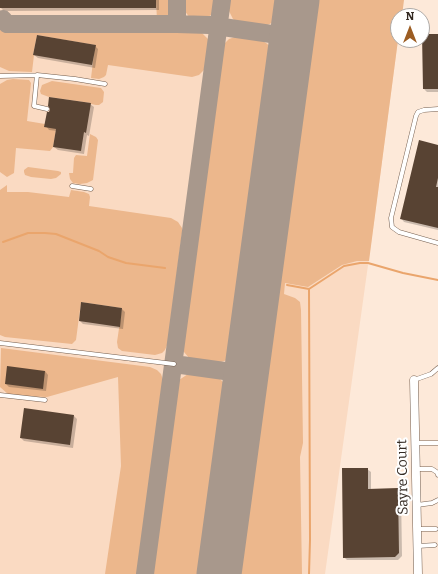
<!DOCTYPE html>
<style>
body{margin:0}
#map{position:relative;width:438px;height:574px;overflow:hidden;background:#fde9d9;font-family:Bitter,serif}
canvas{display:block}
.north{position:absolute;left:390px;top:8px;width:40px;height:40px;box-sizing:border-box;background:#fff;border:1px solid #aeaaa7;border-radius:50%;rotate:0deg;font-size:11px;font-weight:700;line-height:16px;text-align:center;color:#342a23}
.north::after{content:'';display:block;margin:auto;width:14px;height:18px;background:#9c5d23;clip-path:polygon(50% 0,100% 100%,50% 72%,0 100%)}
</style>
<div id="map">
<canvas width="438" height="574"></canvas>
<div class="north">N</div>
</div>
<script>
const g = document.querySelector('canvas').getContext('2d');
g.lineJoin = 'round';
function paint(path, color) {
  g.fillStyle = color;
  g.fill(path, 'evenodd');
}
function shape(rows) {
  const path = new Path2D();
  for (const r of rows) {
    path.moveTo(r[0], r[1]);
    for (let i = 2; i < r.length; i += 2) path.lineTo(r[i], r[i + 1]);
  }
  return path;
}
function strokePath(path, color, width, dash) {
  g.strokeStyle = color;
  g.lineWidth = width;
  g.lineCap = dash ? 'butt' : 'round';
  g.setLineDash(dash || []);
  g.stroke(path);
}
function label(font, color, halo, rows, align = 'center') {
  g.font = font + ' Bitter,serif';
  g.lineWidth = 4;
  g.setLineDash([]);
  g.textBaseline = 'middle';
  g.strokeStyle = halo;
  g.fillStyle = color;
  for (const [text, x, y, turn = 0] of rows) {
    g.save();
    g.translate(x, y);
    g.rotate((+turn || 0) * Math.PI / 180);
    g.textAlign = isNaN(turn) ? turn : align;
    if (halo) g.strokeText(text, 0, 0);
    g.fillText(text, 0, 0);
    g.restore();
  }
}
const built = shape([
 [0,0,403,0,398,16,398,40,374,222,325,574,0,574]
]);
const green = shape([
 [156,0,171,0,171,15,167,20,157,20],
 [182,0,216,0,215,10,212,14,207,18,195,20,190,18,184,10],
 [229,0,284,0,281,13,276,21,265,26,257,26,237,23,233,19,229,11],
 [307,0,404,0,402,16,398,16,398,40,369,261,357,261,342,265,308,287,285,283,284,294,295,298,300,302,301,310,303,443,300,457,302,574,231,574],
 [0,21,2,21,2,31,201,32,208,39,209,44,207,67,199,75,192,77,108,65,106,75,104,77,99,79,91,78,95,45,37,35,33,55,34,55,32,72,9,71,0,67],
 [235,37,243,37,259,39,266,43,272,48,276,58,238,342,234,354,230,359,221,362,214,363,190,359,184,352,183,348,197,222,219,56,225,43,229,39],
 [13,79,29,80,31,83,27,121,45,124,56,129,53,147,50,151,16,148,14,173,7,177,0,172,0,84,7,80],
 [52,81,101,88,104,92,103,102,99,105,96,105,91,104,91,103,49,97,41,94,40,91,42,85],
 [90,134,96,137,98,140,93,180,87,183,80,184,73,183,70,179,69,173,73,173,74,158,76,155,87,156],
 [28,167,58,171,61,172,61,174,56,178,51,179,31,177,25,175,24,172,24,170],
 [7,185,7,192,28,192,69,197,71,190,84,192,89,194,90,197,89,206,171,218,178,222,182,228,182,233,168,343,165,350,162,353,155,355,122,351,118,348,117,342,122,308,81,302,76,340,72,344,5,337,0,335,0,190],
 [1,348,150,367,157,370,161,374,163,380,161,396,137,574,105,574,121,466,118,377,47,397,22,396,8,394,0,387],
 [188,374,214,377,220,379,227,386,230,394,230,403,207,574,153,574,178,384,179,380]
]);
const shadow = shape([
 [1,0,159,0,159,10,4,11,1,8],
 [438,35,438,92,427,92,424,89],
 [95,46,98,49,95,68,38,58,34,55],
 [90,104,94,107,89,136,87,135,84,154,58,150,54,147,57,131,49,130,46,126],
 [438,146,438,230,404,222,401,218],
 [82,303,122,309,125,312,123,329,83,324,80,321],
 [45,371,48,375,46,391,9,387,6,384],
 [74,416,77,419,73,448,24,441,21,438],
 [367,469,371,472,371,490,398,489,401,492,402,556,398,560,347,560,344,557]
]);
const stream = shape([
 [3,242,28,233,45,233,56,234,99,251,108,257,126,263,165,268],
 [287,285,309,289,344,266,360,263,368,263,403,273,438,280],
 [309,574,310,540,309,289]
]);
const taxiway = shape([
 [177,0,177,24,209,25,292,37],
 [3,19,7,24,177,24],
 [174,364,246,374],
 [145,574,222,0]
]);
const runway = shape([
 [219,574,297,0]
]);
const building = shape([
 [0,0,156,0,156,8,0,8],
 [422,34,438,34,438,89,423,89],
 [37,35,96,45,92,65,33,55],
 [49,97,91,103,86,133,84,132,81,151,53,147,56,129,44,127,47,112,49,112,50,109,48,106],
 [419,140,438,145,438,178,436,187,438,187,438,228,400,219],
 [81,302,122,308,120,327,79,321],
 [7,366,45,371,43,389,5,384],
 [24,408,74,415,70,445,20,438],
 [342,468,368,468,368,489,398,488,399,553,395,557,343,558]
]);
const service = shape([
 [37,75,34,106,47,109],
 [0,76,37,75,75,79,105,84],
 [438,109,424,110,418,112,416,116,391,218,392,227,399,232,438,243],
 [72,186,91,189],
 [0,343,174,364],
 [414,380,431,374,438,368],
 [0,395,45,400],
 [416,443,438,443],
 [416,469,432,469,438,473,438,475],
 [417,505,432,503,438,500],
 [417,529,436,529],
 [418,546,435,545]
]);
const minor = shape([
 [414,380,418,574]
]);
const streetNames = [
 ["Sayre Court",403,477,-91]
];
paint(built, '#fadac2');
paint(green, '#ecb78c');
paint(shadow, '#0003');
strokePath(stream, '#eaa56c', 2);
strokePath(taxiway, '#a8988c', 18);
strokePath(runway, '#a8988c', 45);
paint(building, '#584333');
strokePath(service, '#745e4e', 5);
strokePath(minor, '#745e4e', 9);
strokePath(service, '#fff', 4);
strokePath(minor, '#fff', 8);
label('14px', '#342a23', '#fff', streetNames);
</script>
